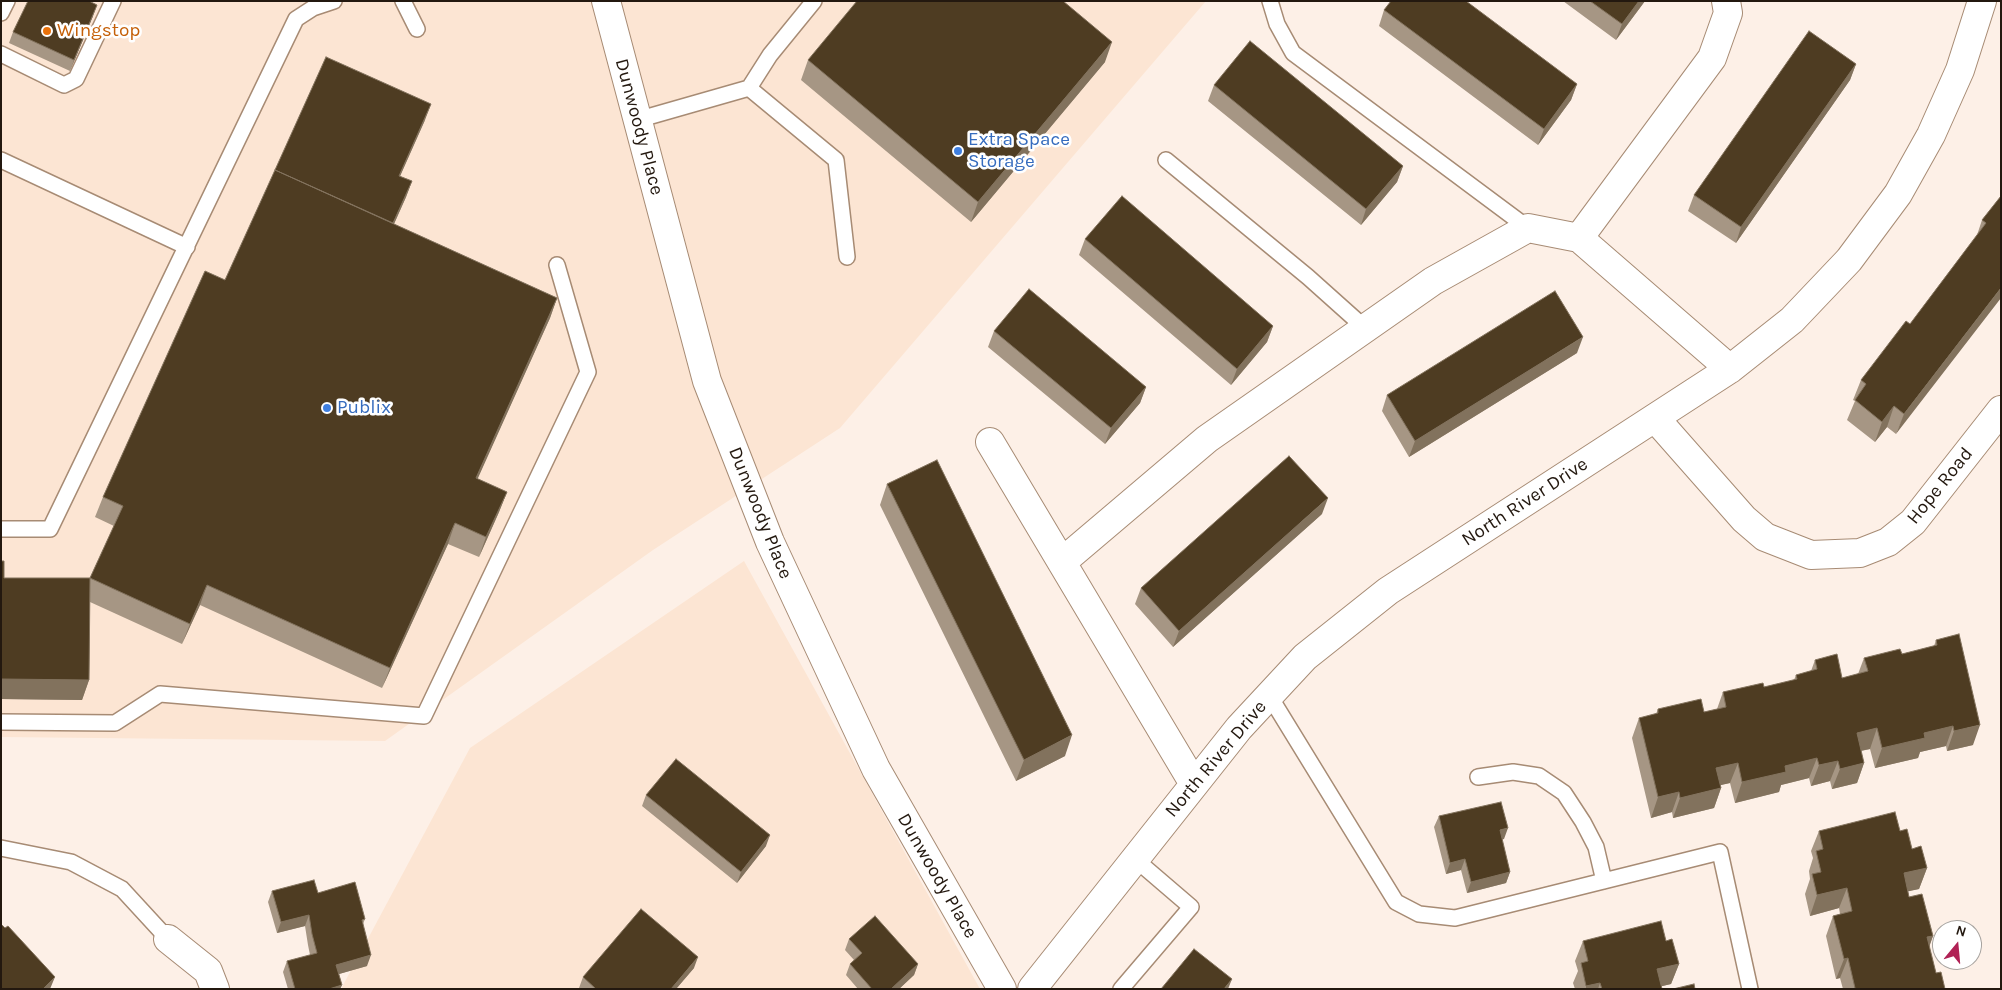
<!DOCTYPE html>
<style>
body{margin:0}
#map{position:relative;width:2002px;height:990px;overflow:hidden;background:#fdf0e7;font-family:Karla,sans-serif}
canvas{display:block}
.frame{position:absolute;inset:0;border:2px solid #23180f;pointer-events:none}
.north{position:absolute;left:1932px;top:920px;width:50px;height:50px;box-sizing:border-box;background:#fff;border:1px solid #a7a39f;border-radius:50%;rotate:17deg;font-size:14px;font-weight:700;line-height:20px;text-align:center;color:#23180f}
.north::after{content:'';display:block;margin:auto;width:18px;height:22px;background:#b02155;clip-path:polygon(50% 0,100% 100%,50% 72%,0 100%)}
</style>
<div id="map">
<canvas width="2002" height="990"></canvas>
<div class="frame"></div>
<div class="north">N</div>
</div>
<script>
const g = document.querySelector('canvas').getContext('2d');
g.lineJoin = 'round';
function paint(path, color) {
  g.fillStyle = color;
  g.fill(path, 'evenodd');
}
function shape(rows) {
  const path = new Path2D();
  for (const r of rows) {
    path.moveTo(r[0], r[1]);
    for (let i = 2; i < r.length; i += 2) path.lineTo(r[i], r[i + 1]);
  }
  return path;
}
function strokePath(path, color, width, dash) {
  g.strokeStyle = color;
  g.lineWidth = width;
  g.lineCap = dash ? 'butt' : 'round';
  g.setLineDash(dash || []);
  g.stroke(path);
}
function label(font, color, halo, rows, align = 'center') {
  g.font = font + ' Karla,sans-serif';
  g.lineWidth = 5;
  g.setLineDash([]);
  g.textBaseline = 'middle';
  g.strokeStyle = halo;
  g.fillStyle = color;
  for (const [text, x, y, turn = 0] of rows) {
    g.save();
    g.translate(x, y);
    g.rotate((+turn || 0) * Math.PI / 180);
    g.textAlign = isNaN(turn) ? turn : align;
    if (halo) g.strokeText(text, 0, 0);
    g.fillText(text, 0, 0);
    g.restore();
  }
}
const built = shape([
 [1,1,1206,1,840,428,653,550,385,741,1,737],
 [744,561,980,989,341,989,470,748]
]);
const lane = shape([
 [403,1,417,29],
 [1270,1,1277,24,1293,53,1528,228],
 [1,13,7,1],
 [1,54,64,85,76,79,113,1],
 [749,88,770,55,814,1],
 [637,120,749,88,836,160,847,257],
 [1,160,187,247],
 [1166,160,1308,277,1365,328],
 [1,529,50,529,296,19,313,8,334,1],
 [1269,695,1396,902,1419,914,1455,918,1720,852,1750,989],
 [1,722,115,723,160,694,424,716,588,372,557,265],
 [1478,777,1513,772,1539,776,1564,793,1583,822,1596,847,1604,881],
 [1,848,71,862,122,889,168,939],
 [1121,989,1191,907,1135,859]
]);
const street = shape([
 [1579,238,1712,58,1728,13,1726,1],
 [1655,418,1744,519,1765,537,1811,555,1860,553,1888,542,1913,522,2001,410],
 [990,442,1194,784],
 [1062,562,1207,439,1433,281,1528,228,1579,238,1730,369],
 [168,939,208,971,215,989],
 [1032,989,1239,728,1305,657,1388,591,1730,369,1792,320,1849,260,1898,194,1931,135,1960,70,1982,1]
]);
const secondary = shape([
 [606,1,707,381,770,542,876,769,1002,989]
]);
const wall = shape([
 [1563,1,1645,1,1616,40],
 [1384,10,1577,84,1571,100,1538,145,1379,26],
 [93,16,70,71,9,43,13,32],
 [808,60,1105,62,971,222,801,80],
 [1856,64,1850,80,1736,243,1688,211,1694,195],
 [1214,85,1403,166,1397,182,1361,225,1208,101],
 [425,120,400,176,412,181,406,197,394,224,557,298,550,318,477,479,507,492,499,512,479,557,448,544,382,688,200,605,182,644,90,602,89,680,82,700,1,699,1,561,4,578,90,578,114,526,95,517,103,497],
 [2001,196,1896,434,1887,427,1875,442,1847,420,1855,401,1853,400,1861,380,1910,324,1977,235,1982,220],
 [1085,239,1273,326,1267,342,1231,385,1079,255],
 [994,331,1146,387,1140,403,1105,444,988,347],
 [1577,353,1409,457,1382,411,1387,395],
 [887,484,1065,756,1016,781,880,505],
 [1322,514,1173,647,1135,604,1141,588],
 [1936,640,1973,745,1947,751,1946,746,1920,752,1918,758,1875,768,1870,749,1861,751,1864,763,1857,783,1832,789,1830,781,1811,786,1809,778,1781,785,1779,792,1735,803,1730,783,1720,785,1721,788,1714,808,1673,818,1672,812,1651,818,1632,738,1639,718,1656,714,1658,709,1704,712,1717,709,1723,692,1764,687,1794,680,1796,675,1811,671,1815,660,1842,678,1858,674,1864,658,1902,654,1934,646],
 [646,795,766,846,737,883,642,806],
 [1439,816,1504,839,1502,839,1510,872,1506,883,1467,893,1461,870,1446,874,1434,827],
 [1819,831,1900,831,1912,849,1927,868,1919,889,1908,891,1909,897,1933,936,1929,946,1936,973,1945,989,1843,989,1840,978,1836,979,1826,936,1833,916,1840,914,1839,908,1810,916,1805,894,1810,879,1809,871,1813,858,1811,851],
 [272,891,318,893,365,919,363,924,367,966,339,974,342,985,340,989,288,989,283,972,287,961,310,955,308,945,305,926,277,933,268,902],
 [849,939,918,964,914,975,899,989,858,989,846,975,850,964,854,960,845,950],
 [1583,941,1666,941,1679,964,1671,984,1662,986,1662,989,1575,989,1573,983,1578,971,1575,961],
 [694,968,676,989,579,988,583,977]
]);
const shadedWall = shape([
 [1639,1,1645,1,1616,40,1622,24],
 [97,5,93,16,70,71,74,60],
 [1112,42,1105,62,971,222,978,202],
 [1856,64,1850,80,1736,243,1741,227],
 [1577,84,1571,100,1538,145,1544,129],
 [431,104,425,120,393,192,399,176],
 [1403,166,1397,182,1361,225,1366,209],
 [412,181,406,197,385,244,391,228],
 [2001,288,2001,298,1896,434,1904,414],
 [557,298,550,318,469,498,476,478],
 [1273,326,1267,342,1231,385,1237,369],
 [1583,337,1577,353,1409,457,1415,441],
 [1146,387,1140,403,1105,444,1111,428],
 [1894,406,1887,427,1875,442,1882,422],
 [507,492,499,512,479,557,486,537],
 [1328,498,1322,514,1173,647,1179,631],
 [455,523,448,544,382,688,390,668],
 [207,585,200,605,182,644,190,624],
 [1,679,89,680,82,700,1,699],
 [1980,725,1973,745,1947,751,1954,731],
 [1953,726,1946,746,1920,752,1918,758,1875,768,1882,748,1924,733],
 [1877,728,1870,749,1849,753,1857,733],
 [1072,735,1065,756,1016,781,1024,760],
 [1817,758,1809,778,1781,785,1779,792,1735,803,1742,782,1785,766],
 [1838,761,1830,781,1811,786,1819,765],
 [1738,763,1730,783,1708,788,1716,768],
 [1864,763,1857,783,1832,789,1840,769],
 [1721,788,1714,808,1673,818,1680,798],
 [1679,792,1672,812,1651,818,1658,797],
 [1508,828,1504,839,1496,841,1500,830],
 [770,835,766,846,737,883,741,872],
 [1465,859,1461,870,1446,874,1450,863],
 [1927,868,1919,889,1896,894,1904,873],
 [1510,872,1506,883,1467,893,1471,882],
 [1847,888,1839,908,1810,916,1817,895],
 [309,915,305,926,277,933,281,922],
 [1933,936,1926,956,1927,937],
 [371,955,367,966,332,976,336,965],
 [698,957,694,968,676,989,671,989],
 [1848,958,1840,978,1836,979,1844,959],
 [918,964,914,975,899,989,891,989],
 [1679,964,1671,984,1650,989,1657,969],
 [55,977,50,989,43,989],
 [1232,979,1228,989,1224,989],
 [1600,983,1598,989,1586,989,1586,986],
 [342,985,340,989,329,989]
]);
const building = shape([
 [28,1,89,1,97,5,74,60,13,32,28,1],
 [857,1,1063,1,1112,42,978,202,808,60,857,1],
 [1391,1,1466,1,1577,84,1544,129,1384,10,1391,1],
 [1590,1,1639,1,1622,24,1590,1],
 [1809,31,1856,64,1741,227,1694,195,1809,31],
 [1250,41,1403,166,1366,209,1214,85,1250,41],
 [326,57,431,104,399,176,412,181,393,223,275,170,326,57],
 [275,170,557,298,476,478,507,492,486,537,455,523,390,668,207,585,190,624,90,578,89,680,1,679,1,561,4,561,4,578,90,578,123,506,103,497,205,271,225,280,275,170],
 [1122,196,1273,326,1237,369,1085,239,1122,196],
 [2001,196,2001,288,1904,414,1894,406,1882,422,1855,400,1866,384,1861,380,1906,321,1910,324,1986,223,1982,220,2001,196],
 [1029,289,1146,387,1111,428,994,331,1029,289],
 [1555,291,1583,337,1415,441,1387,395,1555,291],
 [1289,456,1328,498,1179,631,1141,588,1289,456],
 [937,460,1072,735,1024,760,887,484,937,460],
 [1959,634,1980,725,1954,731,1953,726,1924,733,1925,738,1882,748,1877,728,1857,733,1864,763,1840,769,1838,761,1819,765,1817,758,1785,766,1786,772,1742,782,1738,763,1716,768,1721,788,1680,798,1679,792,1658,797,1639,718,1658,713,1658,709,1701,699,1704,712,1726,707,1723,692,1763,683,1764,687,1797,679,1796,675,1817,669,1815,660,1837,654,1842,678,1868,671,1864,658,1900,649,1902,654,1937,645,1936,640,1959,634],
 [676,759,770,835,741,872,646,795,676,759],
 [1501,802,1508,828,1500,830,1510,872,1471,882,1465,859,1450,863,1439,816,1501,802],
 [1895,812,1900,831,1907,829,1912,849,1921,846,1927,868,1904,873,1909,897,1922,894,1933,936,1927,937,1936,973,1941,972,1945,989,1852,989,1855,988,1848,958,1844,959,1833,916,1852,911,1847,888,1817,895,1812,874,1821,872,1816,851,1823,849,1819,831,1895,812],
 [314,880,318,893,355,882,365,919,362,920,371,955,336,965,342,985,329,989,295,989,287,961,317,953,312,934,309,915,281,922,272,891,314,880],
 [641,909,698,957,671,989,596,989,583,977,641,909],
 [875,916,918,964,891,989,872,989,850,964,862,953,849,939,875,916],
 [1661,921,1666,941,1672,939,1679,964,1657,969,1662,989,1602,989,1600,983,1586,986,1581,963,1588,961,1583,941,1661,921],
 [1,924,5,928,8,926,55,977,43,989,1,989,1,924],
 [1194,949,1232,979,1224,989,1161,989,1194,949],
 [1694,984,1695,989,1673,989,1694,984]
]);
const markers = [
 [47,31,5,"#e8710a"],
 [958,151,5,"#3f7fe0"],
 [327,408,5,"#3f7fe0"]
];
const foodNames = [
 ["Wingstop",57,31]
];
const streetNames = [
 ["Dunwoody Place",639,127,75],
 ["Hope Road",1940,486,-51],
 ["North River Drive",1525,502,-33],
 ["Dunwoody Place",760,513,68],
 ["North River Drive",1216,759,-50],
 ["Dunwoody Place",937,876,60]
];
const shopNames = [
 ["Extra Space",968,140],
 ["Storage",968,162],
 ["Publix",337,408]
];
paint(built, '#fce5d3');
strokePath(lane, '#a78b74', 18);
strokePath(street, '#a78b74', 30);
strokePath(secondary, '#a78b74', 30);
strokePath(lane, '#fff', 15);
strokePath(street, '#fff', 28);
strokePath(secondary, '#fff', 28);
paint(wall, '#a69684');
paint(shadedWall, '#82725d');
paint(building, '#4e3c22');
strokePath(building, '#82725d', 1);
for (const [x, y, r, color] of markers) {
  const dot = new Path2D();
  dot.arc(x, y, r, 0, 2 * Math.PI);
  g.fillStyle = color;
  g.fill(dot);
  strokePath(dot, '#fff', 2);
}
label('19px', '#c56008', '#fff', foodNames, 'left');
label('19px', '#23180f', '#fff', streetNames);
label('19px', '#366cbe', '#fff', shopNames, 'left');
</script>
